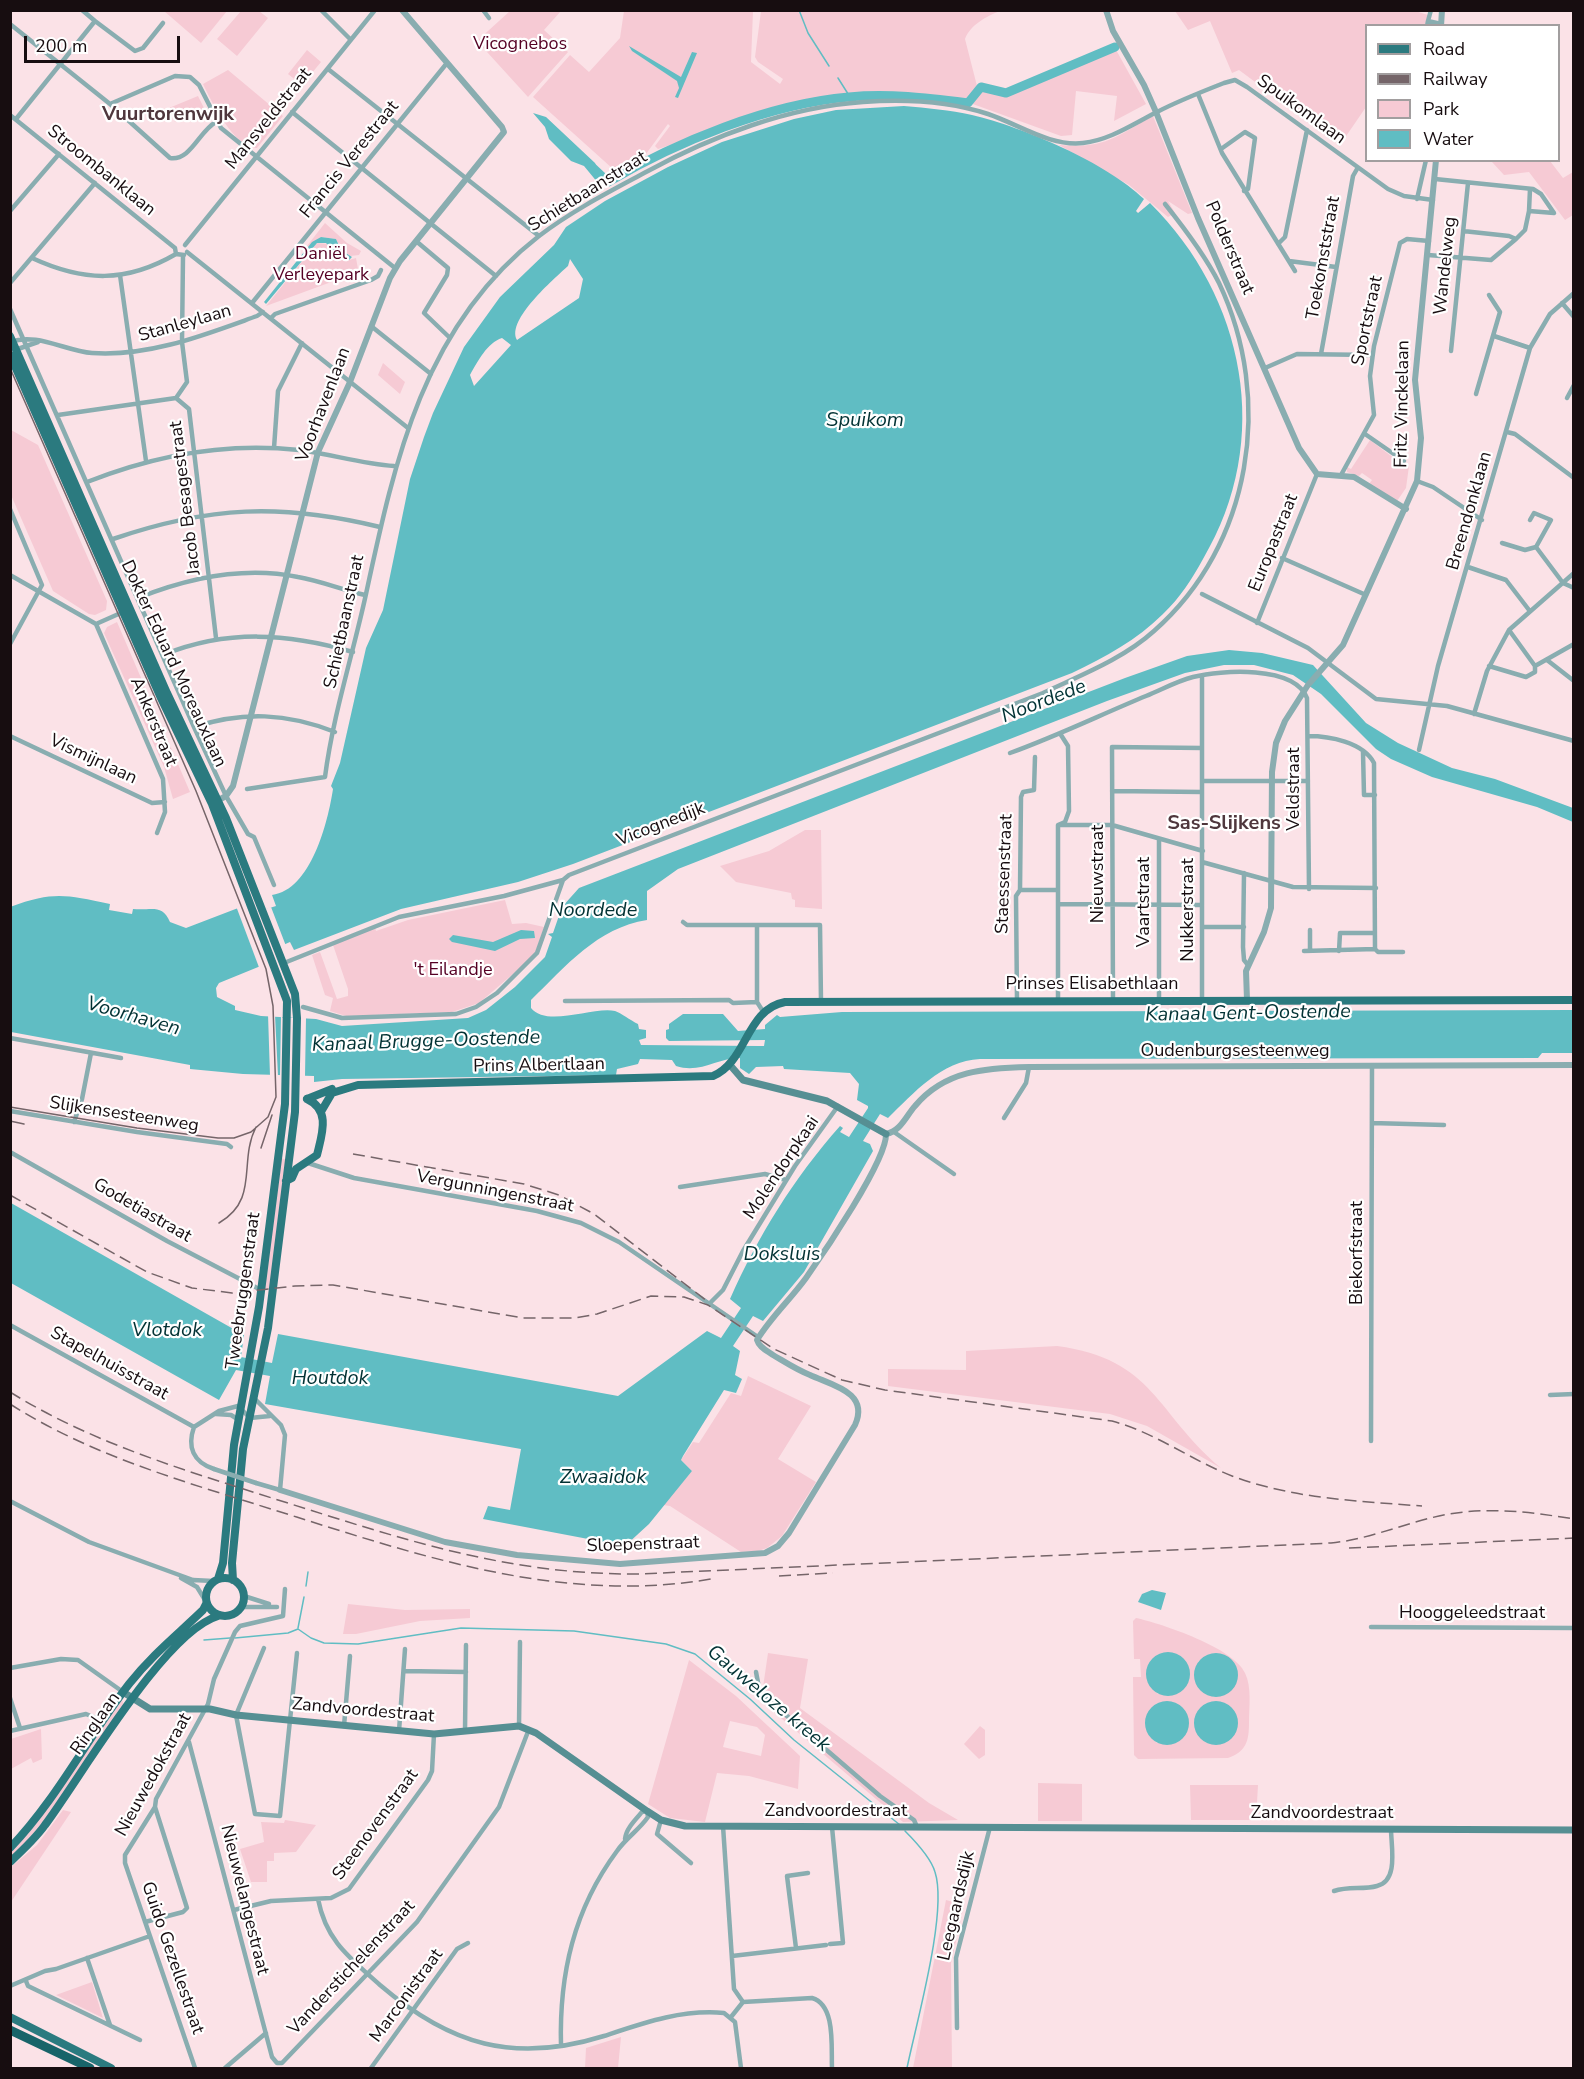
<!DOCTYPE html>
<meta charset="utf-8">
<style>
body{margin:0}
#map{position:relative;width:1584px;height:2079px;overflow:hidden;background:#fbe2e7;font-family:"Nunito Sans",sans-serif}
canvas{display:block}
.frame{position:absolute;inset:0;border:12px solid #170d10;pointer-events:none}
.legend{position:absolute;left:1365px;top:24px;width:195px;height:138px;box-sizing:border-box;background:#fff;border:2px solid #a29e9f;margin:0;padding:8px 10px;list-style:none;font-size:18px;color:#170d10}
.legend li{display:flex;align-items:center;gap:12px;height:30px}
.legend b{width:30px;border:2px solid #a29e9f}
.scale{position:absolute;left:24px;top:36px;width:156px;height:27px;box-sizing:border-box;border:3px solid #170d10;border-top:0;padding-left:8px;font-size:18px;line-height:21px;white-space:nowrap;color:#170d10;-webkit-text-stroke:4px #fff;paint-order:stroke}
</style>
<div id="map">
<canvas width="1584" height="2079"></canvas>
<div class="frame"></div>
<ul class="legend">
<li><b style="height:8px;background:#2b7a7f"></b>Road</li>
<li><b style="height:8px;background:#756569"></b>Railway</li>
<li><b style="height:16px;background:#f6cad4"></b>Park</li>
<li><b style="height:16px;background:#60bdc3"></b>Water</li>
</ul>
<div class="scale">200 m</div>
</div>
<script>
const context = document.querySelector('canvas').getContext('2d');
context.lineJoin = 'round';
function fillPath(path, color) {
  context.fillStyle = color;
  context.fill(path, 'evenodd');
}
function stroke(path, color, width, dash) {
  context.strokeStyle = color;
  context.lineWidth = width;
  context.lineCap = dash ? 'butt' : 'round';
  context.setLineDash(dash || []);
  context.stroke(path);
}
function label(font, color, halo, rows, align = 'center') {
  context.font = font + ' "Nunito Sans",sans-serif';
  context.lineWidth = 4.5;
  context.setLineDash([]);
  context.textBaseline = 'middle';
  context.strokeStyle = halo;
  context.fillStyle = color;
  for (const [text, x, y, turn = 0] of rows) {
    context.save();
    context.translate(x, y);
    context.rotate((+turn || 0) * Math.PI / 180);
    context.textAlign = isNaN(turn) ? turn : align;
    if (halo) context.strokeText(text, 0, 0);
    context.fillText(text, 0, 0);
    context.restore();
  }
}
fillPath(new Path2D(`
 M1412 10 1428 15 1425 25 1366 26V107L1340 145 1239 70 1232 73 1210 21 1188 30 1175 11Z
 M164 11H227L201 43Z
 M241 11H259L268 18 237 56 217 39Z
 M510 11H561L544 30 568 52 528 97 477 41Z
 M624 11H753L751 62 780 84 783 79 758 62 755 57 761 11H1000C987 16 970 25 965 39L977 86 966 101 903 94 814 98 658 149 655 146 670 126 668 124 643 158 638 162 635 158 622 168 613 169 533 97 570 55 589 72 620 38Z
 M1115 48 1146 104 1114 121 1117 96 1076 91 1072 135 1061 136 970 103 981 88 1006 94Z
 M307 50 321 62 302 85 288 74Z
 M228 70 283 116 257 148C235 149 211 101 203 84Z
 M198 96 205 110 175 122 169 108Z
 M1153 116 1192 213 1188 214 1168 201 1175 213 1168 217 1129 185 1059 145C1105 149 1115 137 1153 116Z
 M1550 161 1563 178 1573 172V215L1565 220 1529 172 1504 175 1492 162Z
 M325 223 347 243 361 251 359 255 350 256 341 250 336 239 321 237 303 251Z
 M317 243 328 244 336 253 349 260 356 258 358 269 353 274 266 306Z
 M383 363 405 382 400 394 378 375Z
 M11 430 38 445 107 601 106 610 95 615 89 614 53 591 11 495Z
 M1370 440 1395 459 1393 463 1399 467 1403 462 1409 466 1406 488 1397 501 1369 484 1372 480 1362 473 1359 476 1347 472V467L1351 469Z
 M117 622 190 792 173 799 164 767 104 633 107 627Z
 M805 830H821L822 909 795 907V900L792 899 791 893 736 882 720 866 769 851Z
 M505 900 512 924 526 923 544 927 534 956 479 1003 452 1012 346 1016 330 1011 333 998 325 995 312 955 320 952 337 999 348 996V989L333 945 375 927 376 931 408 920Z
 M281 1158 287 1160 270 1289 264 1290Z
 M1057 1346C1155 1359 1156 1414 1221 1468L1147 1426 1110 1414 888 1386V1369L966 1370V1351Z
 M748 1376 811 1406 778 1459 816 1482 782 1536 767 1548 758 1551 741 1552 670 1506 663 1505 692 1471 681 1460 693 1442 699 1443 731 1393 741 1396Z
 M348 1604 405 1610 470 1609V1618L420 1621 356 1634H343Z
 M1136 1618C1163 1624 1234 1648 1245 1673 1252 1687 1249 1707 1249 1723 1249 1741 1246 1752 1228 1758L1138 1759 1134 1755 1133 1677H1141L1140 1659H1134L1133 1621ZM1211 1654 1225 1656 1232 1660 1228 1693 1213 1697 1198 1662ZM1177 1655 1188 1665 1189 1680 1185 1687 1158 1694 1148 1683C1146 1656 1153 1656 1177 1655ZM1169 1702 1182 1708 1188 1722 1157 1743 1147 1732Z
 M768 1653 808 1659 800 1708 929 1803 958 1820 903 1822 761 1701Z
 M689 1660 736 1696 800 1756 798 1789 749 1776 717 1773 705 1822 670 1818 648 1804ZM730 1721 757 1727 765 1735 761 1756 723 1747Z
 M122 1700 124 1705 38 1829 11 1858V1852L31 1830Z
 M980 1726 985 1730V1755L979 1759 964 1744Z
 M41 1729 42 1759 33 1763 31 1758 11 1769V1739Z
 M1038 1783 1082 1784V1821H1038Z
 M1190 1785H1258L1256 1820H1191Z
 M63 1810 71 1812 11 1902V1867L37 1845Z
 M285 1820 316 1825 296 1852 274 1853V1861H267V1882H251L240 1849 264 1842 261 1822 284 1823Z
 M946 1900 964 1905 951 1963 952 2068H913Z
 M92 1982 103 2018 56 1995Z
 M621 2037 618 2068H585L586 2048Z`), '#f6cad4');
fillPath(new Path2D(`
 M629 46 681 77 692 52 697 53 678 98 675 97 679 88 677 81 632 51Z
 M904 106C927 108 950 110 972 115 1023 127 1107 163 1144 199L1136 211 1138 213 1150 203C1245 297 1274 440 1203 559 1192 579 1180 598 1163 614 1137 640 1105 657 1072 673L573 864 518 882 401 909 294 950 290 942 265 953 268 963 219 983 216 988 217 997 235 1006V1010L261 1016 316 1019 342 1026 468 1018 486 1010 515 987 545 957 552 937 548 934 553 933 562 907 579 888 1125 678 1187 656 1229 650 1262 653 1313 665 1366 723 1398 743 1452 768 1495 779 1573 808V822L1537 807 1432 777 1391 759 1376 749 1321 694 1293 675 1254 665H1224L1185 673 1107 701 678 869 647 891V920C597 928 566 966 531 1000V1008C547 1028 594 1006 615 1011 621 1013 630 1020 638 1024L639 1029 646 1030V1038L639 1040 641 1045 758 1046H764L765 1040 669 1041 666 1038V1030L669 1029V1024L683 1014H723L738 1031 765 1029V1025L777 1015 780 1017 842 1012 1573 1010 1574 1053H1542L1538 1058 980 1059C941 1061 914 1093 888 1118L880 1114 863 1141 870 1144 873 1151 804 1272 763 1321 753 1316 733 1346 740 1351 735 1375 742 1379 736 1393 724 1390 683 1456 681 1460 692 1471 649 1524 625 1546 483 1519 488 1506 510 1510 521 1449 265 1404 270 1376 236 1370 219 1400 11 1283V1203L244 1335 241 1357 272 1363 278 1334 618 1396 707 1331 721 1338 741 1308 730 1299C758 1236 794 1178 840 1126L843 1128 840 1132 849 1137 868 1108V1106L857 1100 859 1084 850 1073 784 1069 783 1066 756 1067 749 1074 740 1068V1058C717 1058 700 1074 676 1066L672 1060 640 1059 638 1064 617 1069 616 1075 342 1079 314 1082V1076L243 1074 190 1069V1065L11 1032 10 907C55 891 65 895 110 904L109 910 132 914 133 909C151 911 162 903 170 922L186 928 246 905 250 914 276 906 272 895C311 890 328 822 333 789L331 786 340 763 366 648 383 610 410 479 424 437 433 413 464 347 500 297 554 245 566 227 605 201 668 167 722 142 794 119 836 110ZM570 259 583 279 579 298 517 340C506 320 554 279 568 266ZM502 338 511 345 474 386 470 375C478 361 487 343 502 338Z
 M533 113 546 117 595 163 600 174 598 183 584 166 571 161 549 139 545 127Z
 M321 237 336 239 341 250 352 257 349 260 334 252 326 243H317L266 304 264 302 312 242Z
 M521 930 534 931 535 938 520 939 495 951 452 942 449 939 453 935 493 942Z
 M1152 1590 1166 1593 1161 1610 1138 1602 1142 1594Z
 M1146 1674a22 22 0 1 1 44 0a22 22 0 1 1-44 0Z
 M1194 1675a22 22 0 1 1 44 0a22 22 0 1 1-44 0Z
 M1194 1723a22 22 0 1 1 44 0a22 22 0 1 1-44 0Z
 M1145 1723a22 22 0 1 1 44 0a22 22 0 1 1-44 0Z`), '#60bdc3');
fillPath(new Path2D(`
 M245 902 250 914 271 907 286 946 266 954 270 965 260 970 236 906Z
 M268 1014 275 1015 278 1076H270Z
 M281 1016 283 1018H306L305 1076H280Z`), '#fbe2e7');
stroke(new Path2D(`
 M799 10 808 33 829 66
 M838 78 850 97
 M306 1586 308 1572
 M298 1628 304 1597
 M235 1638 288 1633 298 1629 311 1638 324 1643 358 1644 461 1628 574 1631 666 1644 695 1654 750 1699 794 1740 900 1825
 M204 1640 230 1638
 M905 1831C915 1841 931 1858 935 1872 948 1912 916 2024 907 2068`), '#60bdc3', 1.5);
stroke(new Path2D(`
 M592 167 608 182C677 142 768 104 849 97 889 93 928 98 968 103L981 87 1006 93 1115 47`), '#60bdc3', 9);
stroke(new Path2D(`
 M82 10 95 21
 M321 10 351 40
 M483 10 489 18
 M1428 21 1431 10
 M10 24 110 104 170 158C191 161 199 131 216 122
 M1427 26 1428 21 1441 24
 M328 69 539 236
 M1198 94 1222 153 1295 271
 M110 104 175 76 190 77 199 85 221 128 395 268
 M292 112 496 276
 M10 115 175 248 176 254 184 255
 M16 119 95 21 135 51 143 48 163 23
 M1221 149 1245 132 1255 138 1248 189 1244 191
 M1435 179 1533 189 1541 194 1554 213
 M1530 189 1529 211 1554 213
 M1417 199 1426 160
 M10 211 59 154
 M1463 231 1509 236 1516 239 1525 230 1529 211
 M416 241 448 268 447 275 424 313 449 337
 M1278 244 1285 237 1307 130
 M185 245 375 10
 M187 252 408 428
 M1428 255 1491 260 1516 239
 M183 256 182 342 187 382 176 398 189 409 216 638
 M32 258C84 282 126 283 176 254
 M1289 261 1336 267
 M120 275 146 461
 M10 283 95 183
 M252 303 447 63
 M1562 303 1574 317
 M10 309 194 727 226 796 248 834 254 837 274 885
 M271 318 275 314 371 280 378 276 381 270
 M371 326 431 374
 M1494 336 1530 348
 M11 342C35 332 66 351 92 353 149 357 204 335 257 316L263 312
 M15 350 38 342
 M1451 351 1468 183
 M1321 354 1353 176 1357 169
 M1265 368 1297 354 1372 355
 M1476 394 1500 312 1489 295
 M1567 398 1574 385
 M58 415 176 398
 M1507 432 1515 434 1574 478
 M1365 434 1404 461
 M274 448 278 391 302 343
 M1341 475 1374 415 1370 376 1374 346 1400 243 1407 239 1429 241
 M1417 481 1433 487 1482 520
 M87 482C155 455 226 442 299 450 331 454 362 464 394 466
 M10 509 42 585 10 644
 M1530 520 1534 513 1551 520 1536 547
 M113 539C209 506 281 503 380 527
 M1502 543 1525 550 1536 547 1563 583 1574 588
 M1282 558 1366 595
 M1468 567 1506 580 1529 610
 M10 575 96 624 163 779 165 812 157 833
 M1202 594 1308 648 1376 699 1447 706 1574 741
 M138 598C188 578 244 566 298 577 321 581 343 590 365 595
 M1257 623 1317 474
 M96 624 123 612
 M163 655C227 629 288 633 353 652
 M1547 660 1574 681
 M1489 666 1526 677 1535 672V666L1509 630
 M1535 666 1574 644
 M1202 676V1000
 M1474 714 1487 671 1509 630 1574 573
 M194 727C243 711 287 713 335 732
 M10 736 152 803 165 802
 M1419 750 1438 666 1530 348 1550 314 1574 293
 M1363 752 1364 795H1375
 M1010 753C1057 736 1100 715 1146 696 1161 690 1177 681 1193 677 1221 670 1294 665 1307 698L1309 889
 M1203 781H1308
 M247 789 325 777C333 715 353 654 366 594 395 459 424 325 539 236 573 210 611 191 648 171 712 136 789 107 863 102 905 99 948 101 988 114 1018 124 1051 147 1083 143 1110 140 1133 124 1157 112 1178 101 1201 92 1224 83L1235 80 1247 87 1388 189 1404 196 1433 200
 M1112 791 1202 792
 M1061 825H1112L1203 851
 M1202 862 1293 887 1376 888
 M1244 873 1243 947 1244 960 1248 965
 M1020 890H1058
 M1059 904 1202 905
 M683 922 687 925H757V1002
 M757 925H820L821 1002
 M1203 927H1244
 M1310 930V951
 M1375 949 1378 952H1403
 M1304 951 1375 949 1374 763C1363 742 1329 736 1308 736
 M1339 951 1340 933H1375
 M284 963 399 917 504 896 563 880 569 875 1043 693C1081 675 1123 659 1154 631 1252 545 1274 399 1219 283 1205 255 1185 229 1165 204
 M565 1001 729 1000 733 1003 757 1002 764 1013
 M1017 1001 1016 896 1020 890 1021 797 1023 792 1034 790 1035 757
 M1058 1001V825L1065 822 1069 811 1068 746 1061 735
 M1113 1001 1112 747 1202 748
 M1159 1001V840
 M303 1007 342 1018 456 1014 476 1007 497 993 537 953 563 880
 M10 1038 121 1058
 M10 1111 137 1132 227 1144 231 1147
 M1004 1118 1026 1083 1029 1067
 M74 1122 82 1099 91 1053
 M1372 1123 1444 1125
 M894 1132 954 1174
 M10 1152 167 1241 261 1290
 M308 1163 354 1178 537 1211 581 1223 619 1242 758 1337
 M680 1187 765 1174 786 1180
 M709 1304 723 1290 743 1251 795 1166 838 1106
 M10 1325 194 1427
 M1550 1395 1574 1394
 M255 1399 281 1425 285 1435 280 1490 256 1483
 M216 1414 231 1415 239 1420
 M1371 1441 1372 1066
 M214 1469C193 1462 187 1447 194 1427L219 1411 238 1406 250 1418 270 1416
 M10 1501 89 1542 193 1580 213 1581
 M181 1578 197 1587 205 1600
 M244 1596 269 1604
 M242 1607H277
 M1371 1627 1574 1628
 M264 1648 236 1715 255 1814 280 1816 297 1653
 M10 1668 61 1659 78 1660 123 1692
 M404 1671 466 1672
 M756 1672 759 1688 765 1697 880 1796 914 1820 917 1827
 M10 1698 20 1728
 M344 1726 350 1656
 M519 1726 520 1642
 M10 1731 86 1714 103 1721
 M399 1731 405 1649
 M465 1731 466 1645
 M189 1742 272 2057 277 2063H282L417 1922 499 1807 529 1729
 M661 1820 657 1834 691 1863
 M723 1826 734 1989 743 2002
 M1334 1891C1349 1886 1363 1890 1377 1886 1399 1881 1391 1846 1391 1829
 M318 1899C326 1941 350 1958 380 1985 450 2045 514 2064 604 2036 643 2023 682 2009 724 2013L735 2022 741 2068
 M234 1910 271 1901 331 1898 349 1889 428 1780 432 1771 434 1734
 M145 1922 183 1912 187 1908 155 1807
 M830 1944 843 1943 832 1827
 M796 1948 787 1876 808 1873
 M732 1956 826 1945
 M87 1958 110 2025
 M26 1981 28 1986 140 2040
 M10 1986 45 1971 56 1969 150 1936
 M743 2002 812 1998C836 2005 831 2047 832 2068
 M731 2017 743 2002
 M957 2028 956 1958 990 1827
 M561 2046C559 1974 574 1909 617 1851 626 1838 639 1830 648 1817L647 1811 642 1812C635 1820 626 1829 625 1839
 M195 2068 125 1863V1855L155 1807 156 1799 208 1704 214 1679 235 1632 240 1626 283 1616 285 1589
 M225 2068 266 2033
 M371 2068 457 1949 468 1943`), '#89adb0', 4.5);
stroke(new Path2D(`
 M1106 10 1113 31 1144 85 1156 112 1198 218 1299 448 1317 474 1354 477 1406 509
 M1441 26 1442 10
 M215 802 226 796 233 786 318 452 350 382 390 278 400 261 504 132 502 127 402 10
 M1247 1000 1246 971 1264 932 1271 908 1272 772 1276 743 1285 721 1308 685 1343 645 1417 481 1421 438 1415 380 1436 160
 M280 1490 445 1542 517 1555 620 1564 765 1553 778 1546 789 1533 855 1425C870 1392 831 1385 810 1375 797 1370 785 1362 773 1355 766 1350 759 1347 757 1340 771 1317 790 1300 806 1278 823 1254 887 1160 886 1134 901 1131 906 1116 915 1106 945 1070 986 1068 1029 1067L1574 1065`), '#89adb0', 6);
stroke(new Path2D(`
 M730 1065 743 1080 827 1101 886 1134
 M123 1692 150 1709H210L236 1715 434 1734 519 1726 536 1733 647 1811 661 1820 685 1826 1574 1830`), '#568f93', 7);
stroke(new Path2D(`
 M10 336 167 693 226 818 295 994 297 1018 295 1112 268 1328 243 1449 232 1563 233 1580
 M10 355 160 696 212 804 287 1001 285 1104 259 1307 234 1445 223 1563 218 1579
 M307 1099 332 1089
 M322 1110 332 1093 358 1085 713 1076C747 1062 746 1009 785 1002L1574 1000
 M286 1181 292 1178 296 1169 317 1155C322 1134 331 1110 307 1099
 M206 1597a19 19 0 1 1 38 0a19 19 0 1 1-38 0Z
 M10 1848C57 1799 88 1737 129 1684 153 1654 176 1636 203 1610L206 1604
 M10 1862C23 1850 35 1839 45 1825 81 1777 164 1632 218 1616
 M10 2017 111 2068`), '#2b7a7f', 8);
stroke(new Path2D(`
 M10 2030 90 2068`), '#186469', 9);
stroke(new Path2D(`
 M10 368 196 791 266 969 273 1006 276 1097 268 1117 251 1132 234 1138H218L137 1128 10 1107
 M10 1121 24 1124
 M261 1148 272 1115
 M219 1223C260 1199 238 1162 256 1127`), '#756569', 1.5);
stroke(new Path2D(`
 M353 1154 524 1184 559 1195 594 1214 707 1301
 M10 1195 147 1272 192 1288 232 1293 295 1286 333 1285 523 1318H575L597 1314 651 1296 684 1297 708 1305 774 1349 842 1380 885 1390 1112 1421C1156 1433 1191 1460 1232 1476 1294 1499 1357 1501 1422 1506
 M10 1392C92 1443 184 1470 275 1499 399 1538 506 1575 638 1574L1331 1543C1372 1539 1409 1521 1449 1514 1491 1507 1531 1512 1574 1519
 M10 1404C90 1455 182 1481 271 1509 415 1554 558 1605 711 1579
 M1349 1548 1574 1538
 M779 1576 833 1573`), '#756569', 1.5, [12, 6]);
stroke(new Path2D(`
 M214 1469 256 1483`), '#89adb0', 4.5);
label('18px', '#550024', '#fff', [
 ["Vicognebos",520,45],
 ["Daniël",321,255],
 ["Verleyepark",321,276],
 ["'t Eilandje",453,971]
]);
label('18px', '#170d10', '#fff', [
 ["Spuikomlaan",1301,110,36],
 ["Mansveldstraat",269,119,-51],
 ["Francis Verestraat",350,160,-51],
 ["Stroombanklaan",101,171,39],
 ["Schietbaanstraat",588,192,-32],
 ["Polderstraat",1229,248,67],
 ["Toekomststraat",1324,258,-80],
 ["Wandelweg",1446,266,-84],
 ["Sportstraat",1368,321,-78],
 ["Stanleylaan",185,324,-16],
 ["Fritz Vinckelaan",1403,404,-89],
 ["Voorhavenlaan",324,405,-69],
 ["Jacob Besagestraat",186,498,-97],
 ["Breendonklaan",1470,511,-74],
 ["Europastraat",1274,543,-68],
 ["Schietbaanstraat",345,622,-78],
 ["Dokter Eduard Moreauxlaan",173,664,65],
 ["Ankerstraat",153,722,67],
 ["Vismijnlaan",93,760,25],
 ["Veldstraat",1295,789,-90],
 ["Vicognedijk",661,825,-21],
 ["Staessenstraat",1005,874,-88],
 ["Nieuwstraat",1099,874,-90],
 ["Vaartstraat",1145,902,-90],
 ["Nukkerstraat",1189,910,-90],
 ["Prinses Elisabethlaan",1092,985],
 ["Oudenburgsesteenweg",1235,1052],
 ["Prins Albertlaan",539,1066,-1],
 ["Slijkensesteenweg",124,1115,9],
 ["Molendorpkaai",782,1168,-56],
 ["Vergunningenstraat",495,1192,11],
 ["Godetiastraat",142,1211,30],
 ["Biekorfstraat",1358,1253,-90],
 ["Tweebruggenstraat",244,1291,-82],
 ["Stapelhuisstraat",109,1364,29],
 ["Sloepenstraat",643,1545,-2],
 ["Hooggeleedstraat",1472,1614],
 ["Zandvoordestraat",363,1711,5],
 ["Ringlaan",96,1724,-55],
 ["Nieuwedokstraat",154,1775,-61],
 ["Zandvoordestraat",836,1812],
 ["Zandvoordestraat",1322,1814],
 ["Steenovenstraat",376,1825,-54],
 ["Nieuwelangestraat",244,1900,76],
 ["Leegaardsdijk",957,1906,-77],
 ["Guido Gezellestraat",172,1958,71],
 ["Vanderstichelenstraat",352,1968,-47],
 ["Marconistraat",407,1996,-54]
]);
label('bold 20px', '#4f373d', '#fff', [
 ["Vuurtorenwijk",168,115],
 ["Sas-Slijkens",1224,824]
]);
label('italic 20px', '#023234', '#fff', [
 ["Spuikom",865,421],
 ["Noordede",1044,702,-21],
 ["Noordede",593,911],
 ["Kanaal Gent-Oostende",1248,1014,-1],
 ["Voorhaven",133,1017,16],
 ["Kanaal Brugge-Oostende",426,1042,-2],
 ["Doksluis",782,1255],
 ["Vlotdok",167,1331],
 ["Houtdok",330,1379],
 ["Zwaaidok",603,1478],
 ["Gauweloze kreek",768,1699,40]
]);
</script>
